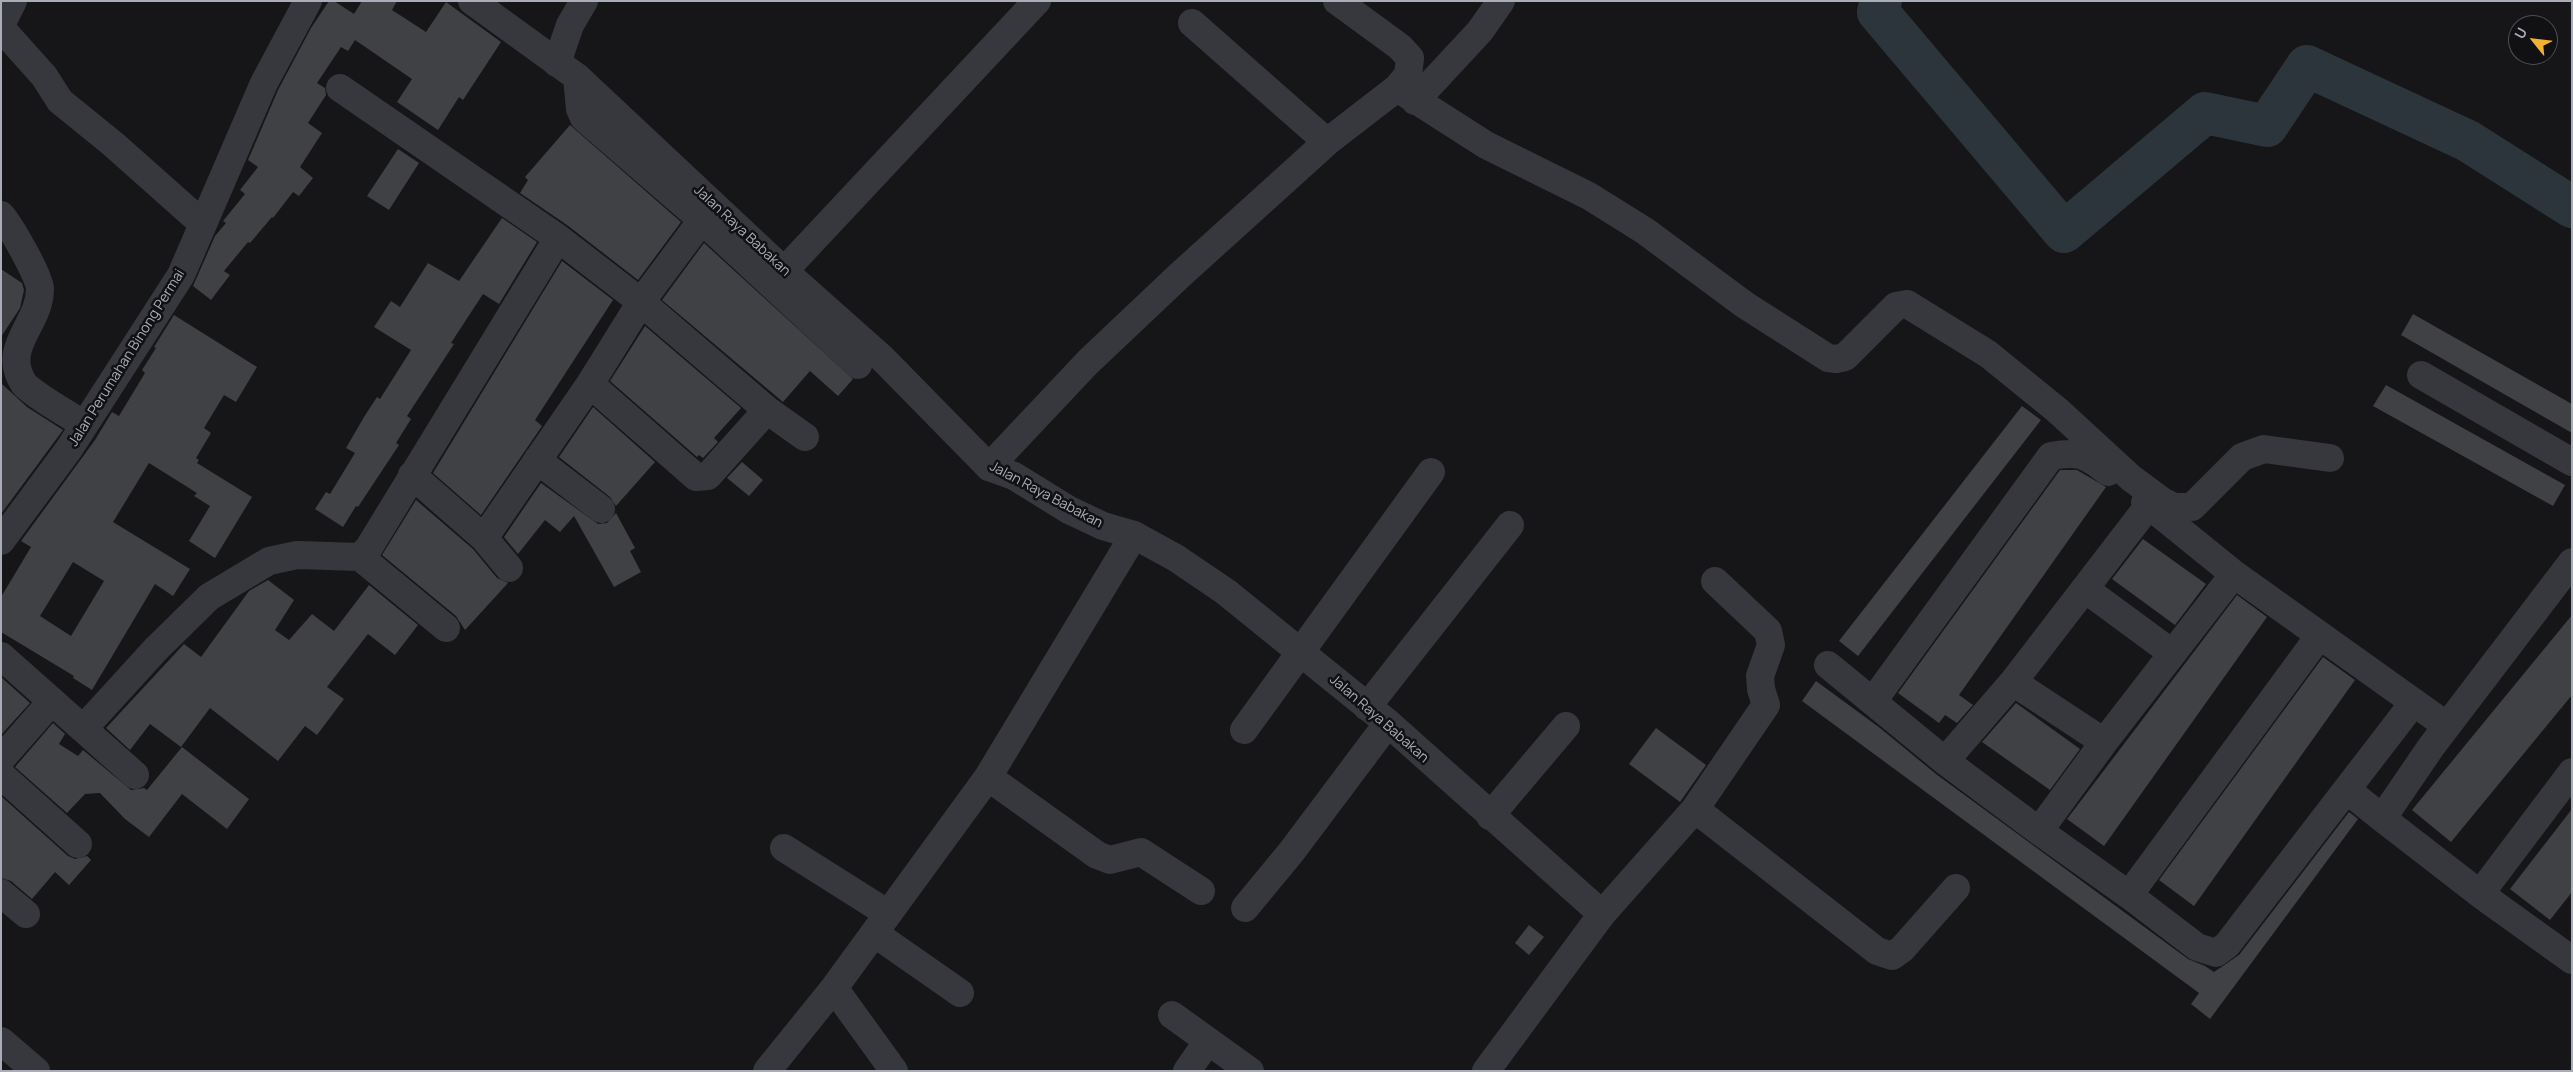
<!DOCTYPE html>
<style>
body{margin:0}
#map{position:relative;width:2573px;height:1072px;overflow:hidden;background:#161618;font-family:Manrope,sans-serif}
canvas{display:block}
.frame{position:absolute;inset:0;border:2px solid #a8adb8;pointer-events:none}
.north{position:absolute;left:2508px;top:15px;width:50px;height:50px;box-sizing:border-box;background:#111113;border:1px solid #4d4f55;border-radius:50%;rotate:299deg;font-size:14px;font-weight:700;line-height:20px;text-align:center;color:#a8adb8}
.north::after{content:'';display:block;margin:auto;width:18px;height:22px;background:#f2b134;clip-path:polygon(50% 0,100% 100%,50% 72%,0 100%)}
</style>
<div id="map">
<canvas width="2573" height="1072"></canvas>
<div class="frame"></div>
<div class="north">U</div>
</div>
<script>
const context = document.querySelector('canvas').getContext('2d');
context.lineJoin = 'round';
function stroke(path, color, width, dash) {
  context.strokeStyle = color;
  context.lineWidth = width;
  context.lineCap = dash ? 'butt' : 'round';
  context.setLineDash(dash || []);
  context.stroke(path);
}
function fillPath(path, color) {
  context.fillStyle = color;
  context.fill(path, 'evenodd');
}
function label(font, color, halo, rows, align = 'center') {
  context.font = font + ' Manrope,sans-serif';
  context.lineWidth = 5;
  context.setLineDash([]);
  context.textBaseline = 'middle';
  context.strokeStyle = halo;
  context.fillStyle = color;
  for (const [text, x, y, turn = 0] of rows) {
    context.save();
    context.translate(x, y);
    context.rotate((+turn || 0) * Math.PI / 180);
    context.textAlign = isNaN(turn) ? turn : align;
    if (halo) context.strokeText(text, 0, 0);
    context.fillText(text, 0, 0);
    context.restore();
  }
}
stroke(new Path2D(`
 M1881 1 1878 12 2064 232 2205 113 2267 126 2307 66 2468 141 2572 207`), '#2c353c', 42);
fillPath(new Path2D(`
 M329 1H334L354 14 362 1H397L392 10 426 32 446 2 501 42 463 100 459 97 438 130 397 102 412 79 355 40 348 51 341 47 317 83 325 88 326 95 308 123 322 133 300 167 313 178 299 196 293 192 273 218 272 217 250 243 248 242 224 271 230 275 211 300 193 286 215 236 226 223 223 221 245 194 240 190 258 167 248 160 278 90 311 28Z
 M570 125 681 222 638 280 567 225 520 193 528 180 525 177Z
 M398 149 419 163 389 210 367 196Z
 M502 218 537 242 499 304 483 294 451 343 454 344 407 416 411 419 396 443 399 445 358 507 356 506 343 527 315 509 326 492 330 494 355 453 346 448 364 417 377 397 380 399 411 350 374 327 391 301 400 307 428 263 459 281Z
 M704 243 853 379 838 396 810 371 783 402 662 300Z
 M562 261 613 300 535 420 542 426 481 515 433 473Z
 M1 269 22 283 24 290 20 308 1 337Z
 M2413 314 2572 404V433L2401 335Z
 M174 315 257 367 236 402 224 395 204 428 211 433 196 458 199 460 197 463 252 497 215 558 189 541 210 506 194 496 197 493 149 463 113 522 190 569 173 596 155 584 92 690 73 678 74 676 1 632V597L31 547 21 541 95 440 112 412 119 416 145 373 142 370 156 348 154 347ZM73 562 104 581 71 636 40 616Z
 M645 326 741 408 714 438 718 442 703 458 699 455 697 457 610 381Z
 M1 383 27 407 63 430 1 514Z
 M2386 385 2565 485 2553 506 2373 406Z
 M2022 406 2041 420 1858 656 1839 641Z
 M593 407 655 462 616 506 610 497 559 457Z
 M742 462 763 480 749 496 727 478Z
 M2060 470H2077L2106 487 1959 695 1973 705 1957 723 1945 715 1939 723 1898 693Z
 M541 483 598 524 607 523 616 513 635 548 630 551 641 572 614 587 574 516 560 532 545 520 518 554 504 537Z
 M416 500 473 549 497 578 508 583 465 630 456 616 382 555Z
 M2143 539 2206 584 2175 625 2112 579Z
 M268 580 294 600 275 630 289 640 312 614 334 631 369 585 418 625 395 655 368 634 327 687 344 699 317 735 305 726 278 761 210 708 181 747 150 724 130 750 106 728 184 644 201 657 249 591Z
 M2237 595 2267 617 2104 846 2067 819Z
 M2572 615V695L2451 842 2412 810Z
 M2323 657 2355 680 2194 906 2159 880Z
 M1 677 30 703 1 735Z
 M1816 681 1880 728 1936 774 2188 959 2205 966 2214 972 2239 955 2349 812 2358 819 2210 1019 2191 1004 2199 993 1802 701Z
 M2016 703 2080 749 2050 790 1982 742Z
 M53 723 65 734 59 744 78 756 83 750 131 790 144 788 147 790 182 747 249 799 227 829 182 794 149 837 125 819 100 793 85 794 67 813 15 767Z
 M1656 728 1706 765 1680 802 1629 764Z
 M1 796 68 856 75 859 87 856 91 860 69 885 55 872 32 899 11 881 1 878Z
 M2572 809V892L2550 920 2510 889Z
 M1529 925 1544 937 1529 955 1515 943Z`), '#404145');
stroke(new Path2D(`
 M1192 23 1327 142
 M1 25 13 1
 M1 28 44 76 60 101 113 144 203 224
 M557 63 570 25 584 1
 M577 77 580 109 584 118 702 220 858 365
 M340 88 558 238
 M1397 88 1486 145 1589 196 1645 231 1745 305 1828 358 1836 359 1845 357 1896 306 1907 304 1988 354 2057 410 2131 478 2162 501 2174 507H2192L2242 457 2264 449 2330 458
 M1415 101 1480 31 1501 1
 M1 215C10 225 40 277 40 289 40 325 0 347 24 384 36 397 69 414 84 425
 M784 271 1037 1
 M2421 375 2572 462
 M767 410 805 437
 M537 460 601 509
 M989 467 1088 362 1180 275 1327 142 1397 88 1408 75 1410 58 1400 47 1337 1
 M412 475 484 538 509 568
 M2145 502 2234 574 2447 726
 M484 538 590 384 641 302 702 220
 M1 541 69 449 181 275 264 83 308 1
 M360 557 446 628
 M2572 562 2431 747 2388 810 2387 822 2480 894 2572 960
 M2085 589 2172 653
 M1 656 135 775
 M1828 665 1945 761 2039 831 2129 895 2197 947 2216 953 2227 945 2414 702
 M2013 682 2104 742
 M1873 701 2051 456C2078 451 2086 454 2108 472
 M1367 707 1510 525
 M83 729 156 649 209 597 269 561 297 555 360 557 368 549 558 238 641 302 767 410 708 476 696 477 590 384
 M1244 730 1431 472
 M1 759 52 701
 M1945 761 2013 682 2149 505
 M1 775 78 844
 M988 777 1097 855 1110 860 1141 852 1201 891
 M2347 790 2387 822
 M1695 809 1877 951 1892 956 1902 949 1956 888
 M1490 816 1566 726
 M2039 831 2104 742 2234 574
 M784 848 887 913
 M1 893 26 914
 M2480 894 2572 772
 M2129 895 2320 635
 M1245 908 1292 851 1388 723
 M1602 914 1695 809 1766 705 1761 689 1760 676 1771 645 1768 631 1715 581
 M874 933 960 993
 M834 988 894 1071
 M1172 1015 1250 1071
 M1 1041 36 1071
 M767 1071 834 988 988 777 1134 535
 M1187 1071 1208 1041`), '#37383d', 28);
stroke(new Path2D(`
 M472 1 577 77 784 271 883 359 989 467 1014 476 1069 510 1103 526 1134 535 1176 558 1226 592 1388 723 1602 914 1486 1071`), '#37383d', 28);
label('14px', '#a8adb8', '#111113', [
 ["Jalan Raya Babakan",742,231,43],
 ["Jalan Perumahan Binong Permai",127,358,-58],
 ["Jalan Raya Babakan",1046,495,28],
 ["Jalan Raya Babakan",1379,719,41]
]);
</script>
